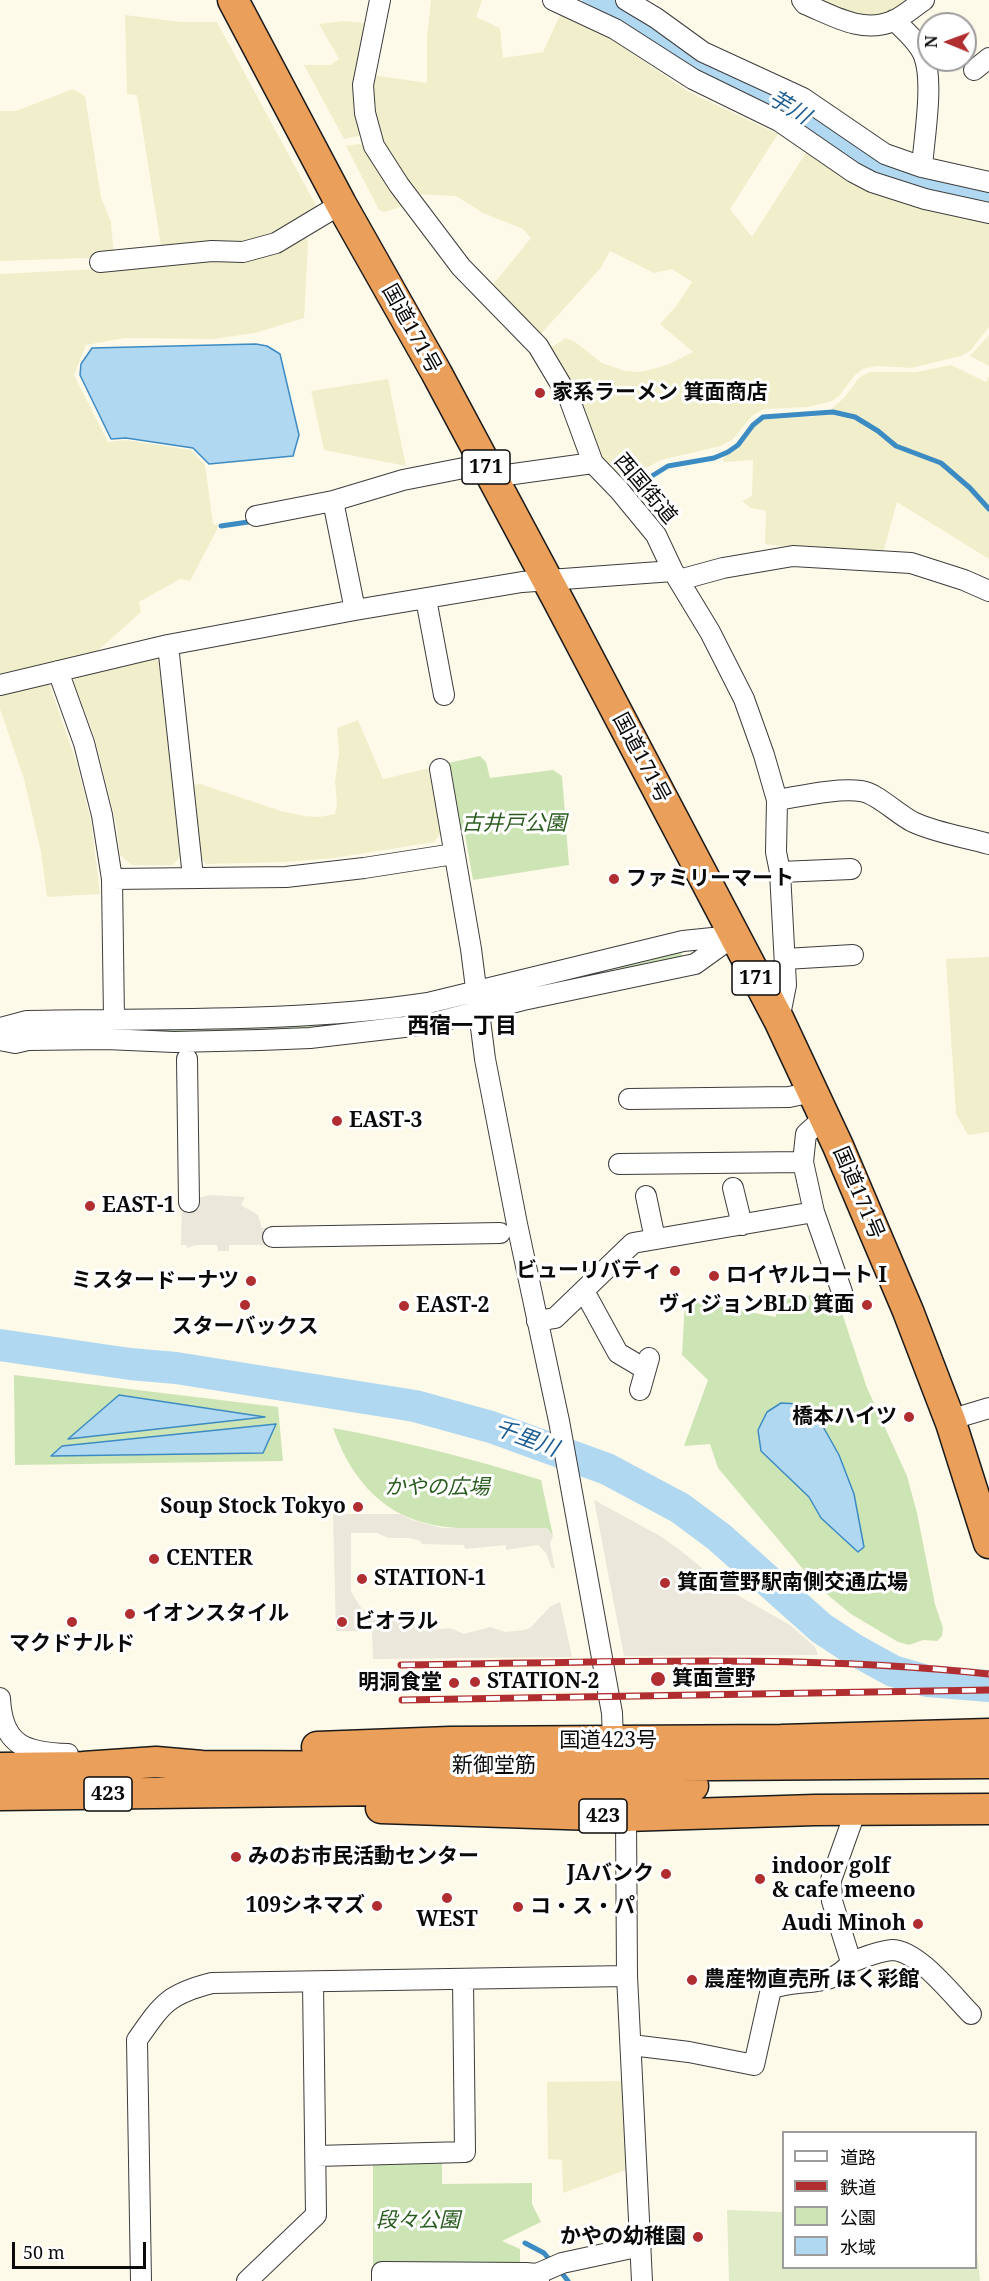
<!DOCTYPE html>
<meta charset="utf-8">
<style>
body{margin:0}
#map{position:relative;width:989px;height:2281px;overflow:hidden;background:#fefae9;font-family:"Noto Serif","Noto Sans JP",serif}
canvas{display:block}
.legend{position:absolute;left:782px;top:2131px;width:195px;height:138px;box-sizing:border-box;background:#fff;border:2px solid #9d9d9d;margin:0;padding:8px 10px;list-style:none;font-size:18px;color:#0a0a0a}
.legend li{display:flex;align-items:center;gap:12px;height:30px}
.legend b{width:30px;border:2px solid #9d9d9d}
.north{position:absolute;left:917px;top:12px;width:60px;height:60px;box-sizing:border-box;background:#fff;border:2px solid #9d9d9d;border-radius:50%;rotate:271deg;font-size:16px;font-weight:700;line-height:24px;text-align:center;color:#0a0a0a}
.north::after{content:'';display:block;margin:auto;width:21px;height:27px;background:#b02d30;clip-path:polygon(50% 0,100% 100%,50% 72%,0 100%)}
.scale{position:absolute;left:12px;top:2242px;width:134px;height:27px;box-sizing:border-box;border:3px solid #0a0a0a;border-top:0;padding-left:8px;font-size:18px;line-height:21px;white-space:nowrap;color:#0a0a0a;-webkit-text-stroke:4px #fff;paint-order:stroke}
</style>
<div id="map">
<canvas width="989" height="2281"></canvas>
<ul class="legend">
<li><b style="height:8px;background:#fff"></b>道路</li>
<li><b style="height:8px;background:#b02d30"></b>鉄道</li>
<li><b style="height:16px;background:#cde5b5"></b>公園</li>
<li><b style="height:16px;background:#b1d8f1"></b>水域</li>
</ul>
<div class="north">N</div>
<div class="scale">50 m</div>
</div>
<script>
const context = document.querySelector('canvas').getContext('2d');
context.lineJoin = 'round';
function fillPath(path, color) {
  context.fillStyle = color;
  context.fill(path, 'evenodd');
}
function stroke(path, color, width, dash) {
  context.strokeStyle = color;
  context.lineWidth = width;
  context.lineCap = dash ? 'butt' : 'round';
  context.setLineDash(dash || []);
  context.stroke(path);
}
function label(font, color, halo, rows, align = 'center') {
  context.font = font + ' "Noto Serif","Noto Sans JP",serif';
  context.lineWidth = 6;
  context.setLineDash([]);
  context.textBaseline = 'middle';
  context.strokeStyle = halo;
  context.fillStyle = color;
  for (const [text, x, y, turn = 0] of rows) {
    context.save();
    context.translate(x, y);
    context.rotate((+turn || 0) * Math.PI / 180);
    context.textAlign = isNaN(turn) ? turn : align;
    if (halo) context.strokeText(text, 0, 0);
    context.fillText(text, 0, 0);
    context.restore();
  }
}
fillPath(new Path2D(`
 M431 0H482L476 17 500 28 503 58 543 52 560 15 612 40 689 92 778 134 730 209 752 237 807 151 870 191 882 196 989 223V327L970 351 961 356 911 368 877 366 863 369 855 375 839 396 830 402 807 407 764 409 752 416 732 440 721 446 661 460 623 481 598 457 547 350 566 338 575 342 602 363 625 371 641 372 667 365 693 352 660 324 677 305 692 282 672 269 654 273 610 251 600 269 538 337 489 289 531 238 523 229 483 213 456 196 413 194 394 168 372 122V75L427 83V37Z
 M811 0H915L875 21Z
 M125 15 182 22H217L318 209 275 236 249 244 162 252 137 95 127 94Z
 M343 21 366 23 354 78V100L363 135 344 139 304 65H330L339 59 319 24Z
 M73 89 85 96 101 197 111 222 114 257 0 261V111H16Z
 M357 144 366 145 401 207 384 212 379 210 346 146Z
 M306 233 308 244 304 318 255 333 213 339 125 338 86 345 74 375 108 442 125 440 191 450 205 465 213 524 219 526 190 581 180 579 139 602 141 612 92 656 0 676V274L136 267Z
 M989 335V366L970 356Z
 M951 365 986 382 989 376V559L897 502 883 553 805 549 765 544 766 511 751 508 742 501 752 496 753 460 727 462H723V457L738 446 755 425 766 418 810 417 830 414 831 409 844 398 859 378 869 372H916Z
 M388 379 406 466 324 450 311 391Z
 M152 657 159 661 180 857 173 865H132L120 855 116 823 95 739 73 681 77 675Z
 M42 682 50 686 77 764 91 821 100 894 47 897 41 852 24 779 0 709V693Z
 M358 720 383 779 430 768 441 833 434 842 334 858 285 862 207 864 199 857 190 785 200 784 281 811 304 816 319 817 335 814 337 804 335 782 339 752 337 728Z
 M989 957V1132L968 1135 956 1114 946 959Z
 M624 2081 629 2169 563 2193 562 2160 548 2159 547 2082Z`), '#f1efcb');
fillPath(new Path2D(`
 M480 756 486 762 490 778 553 770 562 776 569 865 473 880 465 835 458 830 448 763Z
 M680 951 684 959 658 965 601 970Z
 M288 1022 330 1025V1028L171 1034 136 1030V1027Z
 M835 1292 867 1388 907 1476 917 1513 935 1604 943 1628 942 1636 937 1641 923 1640 909 1645 898 1642 851 1614 819 1588 718 1468 710 1444 684 1446 708 1380 682 1355 685 1300 776 1317V1300Z
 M14 1375 278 1407 283 1461 15 1465Z
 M333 1428C404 1441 472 1459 541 1480L553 1536 547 1528C465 1528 393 1543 346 1458 341 1449 337 1438 333 1428Z
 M442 2162V2184L532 2183V2204L541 2222 502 2241 520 2249V2264L373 2265V2163Z`), '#cde5b5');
fillPath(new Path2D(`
 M727 2210 783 2212 784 2268H976V2240L980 2281H729Z`), '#dfecc7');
fillPath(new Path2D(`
 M210 1195 245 1197 241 1205 258 1215 262 1228H273V1245H229V1251H218L217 1245H197L187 1248V1245H181L182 1206 194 1199Z
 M594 1500 660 1536 681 1551 732 1592 790 1625 815 1647 818 1655 624 1656Z
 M333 1514H401L412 1520 442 1528H547L553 1536 550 1543 555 1569 551 1567 546 1553 538 1545 506 1550V1545L465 1549 464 1545 422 1544 421 1541 409 1538H389L377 1533H351V1592L362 1609 381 1614V1617L396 1621H410L425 1631 450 1628 464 1634 490 1627 505 1632 525 1630 530 1628 551 1606 560 1602 572 1657 373 1659 372 1631H336Z`), '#ebe7da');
const water = new Path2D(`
 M256 344 267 346 280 354 299 435 293 456 209 464 193 448 126 438 111 439 80 375 81 364 92 348Z
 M119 1395 265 1417 68 1439Z
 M781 1403 799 1404 816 1414 839 1455 854 1494 864 1547 858 1552 821 1518 809 1497 761 1451 758 1430 767 1412Z
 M276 1424 263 1453 51 1456 62 1446Z`);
fillPath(water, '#b1d8f1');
stroke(water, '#3d8bc3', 1.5);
stroke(new Path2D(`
 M631 489 668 466 714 458 728 452 738 445 753 425 763 417 833 412 855 417 878 431 896 446 941 463 970 488 989 509
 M221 526 255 521
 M525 2243 544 2253 549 2259
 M561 2272 568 2281`), '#3d8bc3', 5);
stroke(new Path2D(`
 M598 0 651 29 695 61 783 102 870 161 910 177 989 195
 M0 1345 130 1364 176 1368 415 1406 491 1427 607 1469 680 1508 719 1537 821 1628 853 1649 893 1671 927 1681 989 1686`), '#b1d8f1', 32);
const minor = new Path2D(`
 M380 0 363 85 365 113 374 146 399 185 461 267 538 346 569 398 593 463 619 490 656 535 673 571 710 632 744 699 764 755 777 800 776 852 780 872 786 985 779 1020
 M553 0 615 29 693 79 779 121 853 172 872 182 925 199 989 213
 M626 0 656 18 703 52 803 98 885 154 922 167 989 182
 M802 0 805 4C834 16 862 34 893 21 904 16 914 7 924 0
 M894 20C904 30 919 42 924 56 934 82 924 139 922 167
 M974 70 989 58
 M100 262 212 251 243 252 276 243 341 204
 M492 477 593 463
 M333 501 355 610
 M256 516 333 501 403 480 484 464
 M679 580 723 568 793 556 911 563 964 580 989 591
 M426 599 444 695
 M168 645 193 877
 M58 671 84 743 102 815 112 879 114 1019
 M0 685 168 645 355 610 522 582 673 571
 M440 769 471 949 485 1059 517 1224 559 1421 612 1713 613 1741
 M777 800C802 796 836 788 861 791 877 793 897 814 913 822 937 833 964 837 989 844
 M780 872 851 869
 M112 879 286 877 364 868 454 854
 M785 959 853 955
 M0 1028 27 1021C160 1018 296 1023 428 1003L683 941 732 936
 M0 1040 15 1043 28 1040 106 1039 174 1042 260 1040 310 1038 404 1027 437 1022 523 1000 695 964 734 936
 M187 1059 189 1202
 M629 1099 789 1097 813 1092
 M825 1117 806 1134 803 1162 814 1212 842 1292
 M619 1164 803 1162
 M733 1188 742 1225
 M646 1196 655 1239
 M273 1237 500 1233
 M584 1291 618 1353 645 1369
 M537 1321 555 1318 633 1243 814 1212
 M640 1390 649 1358
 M951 1423 959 1417 989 1408
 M0 1698C2 1745 25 1753 68 1754
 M851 1962C863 1958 878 1951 892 1950 918 1950 953 1996 971 2014
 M627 1976 642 2281
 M631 2045 689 2052 754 2065 771 1989C798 1977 832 1990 851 1962L832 1901 831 1880 856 1810
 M316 2156 465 2152 463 1980
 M537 2274 562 2263 641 2246
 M141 2281 137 2040C162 2004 168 1994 212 1983L627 1976 626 1816
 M247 2281 316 2215 313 1983
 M382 2281V2272L526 2273 537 2274 539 2281`);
const highway = new Path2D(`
 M233 0 341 204 436 372 558 600 779 1020 838 1146 908 1311 951 1423 989 1543
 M317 1747 450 1742 781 1740 989 1734
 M0 1768 83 1767 156 1762 202 1766 439 1767 989 1763
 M0 1795 693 1786
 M381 1808 626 1816 815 1810 989 1809`);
stroke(minor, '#3d3d3d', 22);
stroke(highway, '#1b1b1b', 33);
stroke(minor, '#fff', 20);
stroke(highway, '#ea9f5a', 30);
const rail = new Path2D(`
 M401 1665C597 1663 794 1653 989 1674
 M402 1700 989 1690`);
stroke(rail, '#b02d30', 7);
stroke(rail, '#fff', 4.5, [14]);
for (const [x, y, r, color] of [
 [540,393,6,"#b02d30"],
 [614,879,6,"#b02d30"],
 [337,1121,6,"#b02d30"],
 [90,1206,6,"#b02d30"],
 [675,1271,6,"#b02d30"],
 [714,1276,6,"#b02d30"],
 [251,1281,6,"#b02d30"],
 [245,1305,6,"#b02d30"],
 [867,1305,6,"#b02d30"],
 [404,1306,6,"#b02d30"],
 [909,1417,6,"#b02d30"],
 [358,1507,6,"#b02d30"],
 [154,1559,6,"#b02d30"],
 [362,1579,6,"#b02d30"],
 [665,1583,6,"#b02d30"],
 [130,1614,6,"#b02d30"],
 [72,1622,6,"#b02d30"],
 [342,1622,6,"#b02d30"],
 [658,1679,8,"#b02d30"],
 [475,1682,6,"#b02d30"],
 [454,1683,6,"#b02d30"],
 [236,1857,6,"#b02d30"],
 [666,1874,6,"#b02d30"],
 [760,1879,6,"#b02d30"],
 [447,1898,6,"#b02d30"],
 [377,1906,6,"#b02d30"],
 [518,1907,6,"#b02d30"],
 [918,1924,6,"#b02d30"],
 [692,1980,6,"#b02d30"],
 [698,2237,6,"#b02d30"]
]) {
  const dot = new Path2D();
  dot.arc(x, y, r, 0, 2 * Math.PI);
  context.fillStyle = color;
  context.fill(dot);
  stroke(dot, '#fff', 2);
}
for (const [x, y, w] of [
 [486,467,48],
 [756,978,48],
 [108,1794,48],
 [603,1816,48]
]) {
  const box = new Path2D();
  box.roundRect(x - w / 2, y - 17, w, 34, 4.5);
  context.fillStyle = '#fff';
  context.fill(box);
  stroke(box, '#0a0a0a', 1.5);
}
label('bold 20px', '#0a0a0a', null, [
 ["171",486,467],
 ["171",756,978],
 ["423",108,1794],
 ["423",603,1816]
]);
label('21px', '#0a0a0a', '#fff', [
 ["国道171号",411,329,61],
 ["西国街道",645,489,50],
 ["国道171号",641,758,62],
 ["国道171号",858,1193,67],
 ["国道423号",608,1741],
 ["新御堂筋",494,1766]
]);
label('bold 21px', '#0a0a0a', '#fff', [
 ["家系ラーメン 箕面商店",552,393],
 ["ファミリーマート",626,879],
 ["EAST-3",349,1121],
 ["EAST-1",102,1206],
 ["ビューリバティ",663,1271,"right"],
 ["ロイヤルコート I",726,1276],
 ["ミスタードーナツ",239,1281,"right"],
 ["ヴィジョンBLD 箕面",855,1305,"right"],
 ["EAST-2",416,1306],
 ["スターバックス",245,1327,"center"],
 ["橋本ハイツ",897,1417,"right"],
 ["Soup Stock Tokyo",346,1507,"right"],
 ["CENTER",166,1559],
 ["STATION-1",374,1579],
 ["箕面萱野駅南側交通広場",677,1583],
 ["イオンスタイル",142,1614],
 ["ビオラル",354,1622],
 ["マクドナルド",72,1644,"center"],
 ["箕面萱野",672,1679],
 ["STATION-2",487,1682],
 ["明洞食堂",442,1683,"right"],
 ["みのお市民活動センター",248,1857],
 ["indoor golf",772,1867],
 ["& cafe meeno",772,1891],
 ["JAバンク",654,1874,"right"],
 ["109シネマズ",365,1906,"right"],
 ["コ・ス・パ",530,1907],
 ["WEST",447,1920,"center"],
 ["Audi Minoh",906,1924,"right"],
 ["農産物直売所 ほく彩館",704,1980],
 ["かやの幼稚園",686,2237,"right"]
], 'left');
label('italic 21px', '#2b5c20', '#fff', [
 ["古井戸公園",514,824],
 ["かやの広場",437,1488],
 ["段々公園",418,2221]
]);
label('italic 22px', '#1d5d92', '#fff', [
 ["芋川",789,108,31],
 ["千里川",526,1439,20]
]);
label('bold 22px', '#0a0a0a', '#fff', [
 ["西宿一丁目",462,1027]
]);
</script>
